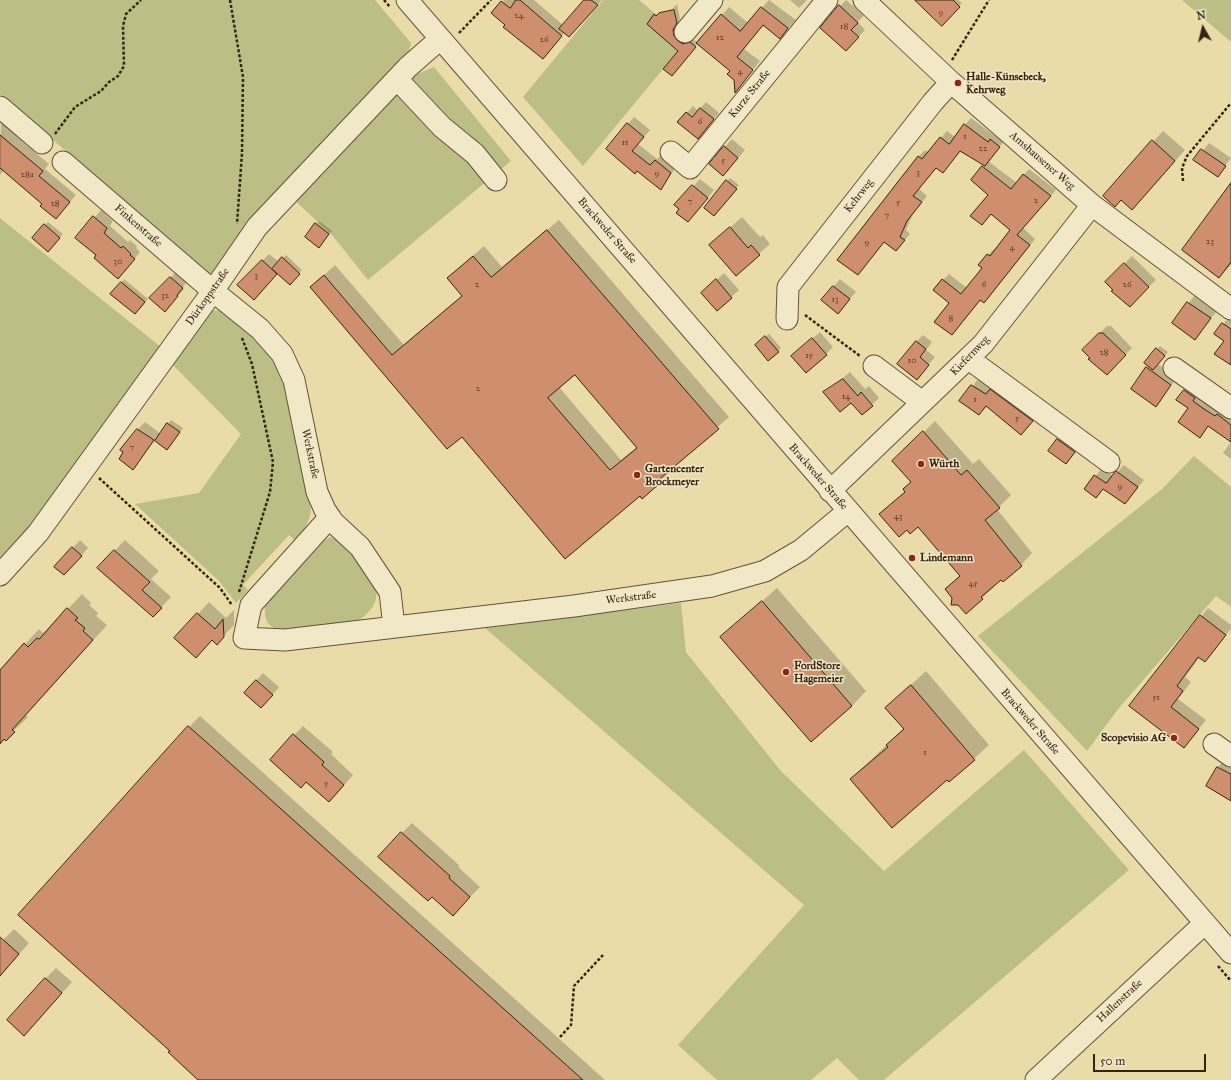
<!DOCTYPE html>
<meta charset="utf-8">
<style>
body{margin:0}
#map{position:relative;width:1231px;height:1080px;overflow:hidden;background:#eadca9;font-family:"IM FELL Great Primer",serif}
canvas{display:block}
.north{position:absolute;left:1183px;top:8px;width:40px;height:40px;-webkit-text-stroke:3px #f1e8c7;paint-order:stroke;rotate:352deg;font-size:11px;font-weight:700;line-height:16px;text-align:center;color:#352413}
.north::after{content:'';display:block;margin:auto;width:14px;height:18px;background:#352413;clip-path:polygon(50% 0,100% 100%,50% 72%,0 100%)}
.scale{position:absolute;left:1093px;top:1054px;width:113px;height:18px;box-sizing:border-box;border:2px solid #352413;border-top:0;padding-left:5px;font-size:12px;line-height:14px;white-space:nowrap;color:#352413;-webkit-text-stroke:3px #f1e8c7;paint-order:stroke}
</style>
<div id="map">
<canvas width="1231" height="1080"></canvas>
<div class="north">N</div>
<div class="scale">50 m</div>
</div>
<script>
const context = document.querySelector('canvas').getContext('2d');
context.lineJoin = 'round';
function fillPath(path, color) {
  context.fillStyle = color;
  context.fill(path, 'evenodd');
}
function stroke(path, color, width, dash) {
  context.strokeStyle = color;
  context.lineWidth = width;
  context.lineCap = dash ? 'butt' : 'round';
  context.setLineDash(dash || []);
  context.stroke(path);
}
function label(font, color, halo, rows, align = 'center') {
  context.font = font + ' "IM FELL Great Primer",serif';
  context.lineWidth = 3;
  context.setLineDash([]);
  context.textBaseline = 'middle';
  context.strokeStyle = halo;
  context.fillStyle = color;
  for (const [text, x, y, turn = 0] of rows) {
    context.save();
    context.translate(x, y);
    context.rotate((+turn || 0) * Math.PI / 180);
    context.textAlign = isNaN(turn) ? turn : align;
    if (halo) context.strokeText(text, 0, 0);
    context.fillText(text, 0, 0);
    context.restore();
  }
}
fillPath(new Path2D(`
 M0 0H375L411 43 409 51 212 274 206 272 0 94Z
 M603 0H639L687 40 583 166 523 97Z
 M1182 0H1231V42Z
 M434 67 511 161 368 280 332 235 292 198 409 77Z
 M0 218 161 347 33 524 0 561Z
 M220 310 232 314 277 358 287 383 311 508C310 522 304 530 296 541L289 535 243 585 248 590 236 603 219 581 135 504 199 493 241 434 169 361 210 311Z
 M1194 456 1231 487V607L1216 596 1119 708 1087 751 978 636 1162 489Z
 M332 537 344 539C364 566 398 594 358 621L286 630C267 629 264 621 265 603L321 544 326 539Z
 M681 603 686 652 780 770 884 871 1024 750 1129 870 884 1080H859L837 1058 811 1080H717L678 1045 804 905 485 628Z`), '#bcbf85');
fillPath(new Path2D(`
 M504 0H534L563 25 585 1 583 0H602L577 28 565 32 543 58 493 13Z
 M769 0 796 20 780 37 764 24 744 49 760 61 736 91 735 79 731 71 698 43 675 71 679 51 654 28 677 4 680 19 676 25 677 33 687 41 694 40 698 43 729 7 748 23Z
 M790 0H807L799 8Z
 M846 0 864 15 858 22 865 30 846 50 840 6Z
 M916 0H958L962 3 942 24Z
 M706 102 719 113 698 137 679 122 693 106 698 111Z
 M634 117 650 130 638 144 657 159 662 154 677 166 661 188 607 149Z
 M971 118 995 136 997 134 1005 140 988 161 1017 183 1029 169 1056 190 1023 228 1035 239 990 296 984 302 981 300 952 334 951 303 943 280 949 274 967 288 983 268 988 255 994 249 996 250 1012 230 990 194 983 167 985 164 961 150 943 172 937 167 919 189 927 196 913 214 906 230 910 234 896 250 885 241 857 274 918 157 925 150 928 153 947 131 955 137Z
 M1 121 14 132 19 139 49 164 45 169 76 195 62 211 44 203 4 170 0 175Z
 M1163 131 1185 150 1142 198 1121 199 1104 196Z
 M732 139 745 150 730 167 710 164Z
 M1209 143 1231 158 1217 176 1195 160Z
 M730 178 739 185 714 215 727 181Z
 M700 179 714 190 695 214 681 209 676 205Z
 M1231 186V265L1219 277Z
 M101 210 113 221 110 226 128 242 130 240 137 246 136 248 140 252 125 271 98 255 77 238Z
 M742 217 760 237 763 235 770 244 736 274 710 245Z
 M559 220 729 417 668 471 669 473 658 483 640 495 462 436 311 287 335 265 404 345 463 295 448 278 484 246 502 267ZM576 374 637 447 621 460 559 387Z
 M319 221 332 231 322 243 316 224Z
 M48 222 63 234 51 248 45 225Z
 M269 254 279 262 286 255 302 270 293 281 278 273 261 292 238 285Z
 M1132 256 1156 280 1130 305 1107 282Z
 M177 271 188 281 182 288 184 289 165 311 150 298Z
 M724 273 739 290 717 310 710 286Z
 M124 279 148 299 139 310 121 283Z
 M840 279 856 292 838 312 822 300Z
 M1195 295 1217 311 1195 338 1173 323Z
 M1229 317 1231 319V364L1225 340 1216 333Z
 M1107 326H1111L1132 348 1107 373 1083 350Z
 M820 332 833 347 826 354 800 349Z
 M769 334 781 348 778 351 759 342Z
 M923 335 932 342 926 350 935 357 917 378 916 342Z
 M1160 346 1168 352 1158 364 1177 378 1156 405 1147 368 1149 365 1146 363Z
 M850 372 865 389 869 386 879 398 862 414 851 402 825 393Z
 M978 379 992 388 1038 414 1021 434 987 406 979 414 961 401Z
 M1191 385 1231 414V441L1209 425 1199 437 1185 391Z
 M171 420 183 428 171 445 167 449 155 440 133 468 125 452 122 450 138 429 145 422 161 434Z
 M935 421 973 464 979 459 1011 495 997 509 1032 553 1021 565 993 586 994 587 982 598 966 612 946 589 960 575 918 525 892 503 906 491 904 489 912 481 894 462Z
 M1065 432 1082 445 1066 463 1050 451Z
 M1231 442V459L1223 453Z
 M1124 465 1144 480 1125 503 1104 488 1096 497 1085 489 1102 468 1113 476Z
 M80 540 88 548 71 567H56Z
 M125 540 159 571 151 579 171 597 153 616 98 568Z
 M777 588 866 691 852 706 722 637Z
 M82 594 91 603 89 605 98 613 96 616 107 625 26 715 28 717 0 744V671L39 629 43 633 52 624 53 625Z
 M209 602 226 618 234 610V625L217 643 212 639 196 656 176 638Z
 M1208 608 1231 625V629L1205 661 1200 657 1185 677 1191 682 1178 699 1206 720 1184 747 1130 706Z
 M926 671 989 745 949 781 947 779H851L904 728 886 708Z
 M263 673 279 687 268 700 245 693Z
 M200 716 605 1080H200L171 1051 189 727Z
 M303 726 333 752 331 754 353 775 339 791 294 735Z
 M1226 759 1231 761V799L1207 786 1218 767Z
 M412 823 460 866 458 867 480 887 453 915 432 896 402 833Z
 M14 929 29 943 0 976V943Z
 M56 968 72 982 35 1023 45 979Z`), '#0003');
const building = new Path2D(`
 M516 0H520L562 36 543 59 503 27 505 25 491 13 501 1 510 8Z
 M584 0H591L598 5 569 37 559 29Z
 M915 0H953L960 7 942 26Z
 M839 5 858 23 851 30 859 37 846 51 820 28Z
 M761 7 788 28 780 39 763 25 737 57 753 70 735 93 734 80 727 74 730 71 696 43 721 14 740 31Z
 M674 10 677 23 673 30 674 36 678 41 683 44 690 42 696 47 672 76 663 69 678 51 647 24 654 14 656 16 659 13Z
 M700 108 714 119 698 139 677 122 686 112 692 117Z
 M627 123 644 137 632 151 650 165 655 160 671 173 661 190 637 171 635 174 606 149Z
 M964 124 988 142 990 139 1000 147 985 166 960 151 943 173 936 168 913 196 922 202 907 221 900 237 905 240 896 251 884 242 858 275 837 260 918 156 922 159 940 137 949 144Z
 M0 135 43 171 39 176 70 202 56 219 40 206 42 204 0 168Z
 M1152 140 1175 161 1132 210 1121 200 1115 207 1103 196Z
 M724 146 738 158 723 176 709 164Z
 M1201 149 1226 166 1218 177 1193 160Z
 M982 166 1011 189 1023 174 1051 196 1017 235 1030 245 984 303 980 300 952 335 934 322 949 303 933 290 942 279 961 294 982 268 978 265 987 254 990 256 1010 230 991 214 982 225 970 216 988 195 971 180Z
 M726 180 737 189 714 216 704 208Z
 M1231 183V262L1219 278 1182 250Z
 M692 185 708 198 688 222 676 213 679 209 674 205Z
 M93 216 107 228 104 233 121 248 123 246 131 254 130 255 135 259 118 279 94 258 96 255 75 238Z
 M315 223 329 234 319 248 305 237Z
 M44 224 60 238 48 252 32 238Z
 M730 227 748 248 751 245 760 255 736 276 709 245Z
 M547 230 719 429 657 481 659 484 642 499 640 496 565 559 462 437 447 449 310 287 324 275 392 355 462 296 447 278 473 256 491 277ZM575 375 637 448 610 470 548 398Z
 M282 257 300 274 290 285 272 269Z
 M262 260 277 274 254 300 237 285Z
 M1124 263 1149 287 1130 307 1111 291 1113 290 1105 282Z
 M170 277 183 288 177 295 178 296 165 312 149 298Z
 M716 279 732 298 717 311 701 293Z
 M121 282 145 302 135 314 110 294Z
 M833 286 850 299 838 314 821 300Z
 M1187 302 1211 318 1195 340 1172 323Z
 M1222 323 1231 329V365L1214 354 1224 341 1214 334Z
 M1099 333H1103L1126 355 1107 375 1088 359 1090 358 1082 350Z
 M765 336 779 352 768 361 755 345Z
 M812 338 827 355 806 373 791 356Z
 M916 341 926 349 920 357 929 365 917 380 897 364Z
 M1156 348 1165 356 1153 370 1144 363Z
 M1146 367 1171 385 1156 407 1131 389Z
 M843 379 858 396 861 392 873 406 862 415 851 403 840 412 823 392Z
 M971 385 986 394 990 389 1033 421 1021 435 986 406 979 415 959 401Z
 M1184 390 1195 398 1193 401 1204 409 1215 416 1217 414 1231 425V442L1208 426 1200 438 1178 422 1188 408 1176 400Z
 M167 423 180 432 167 450 155 441Z
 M137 429 154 440 133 470 119 459 123 452 120 450Z
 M923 431 961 475 967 470 1000 508 985 520 1022 566 1003 582 1001 580 981 597 983 599 966 614 958 605H951L952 598 945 589 960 576 918 527 910 534 907 530 899 537 879 514 905 492 903 489 911 482 892 461Z
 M1057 439 1075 452 1066 464 1048 451Z
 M1116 471 1138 487 1125 504 1103 489 1096 498 1084 489 1094 475 1106 483Z
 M72 547 82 556 64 575 54 567Z
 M114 550 150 582 142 590 162 608 153 617 97 568Z
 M762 601 852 706 811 742 720 637Z
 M67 608 78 618 75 620 85 628 83 631 93 640 12 730 15 732 6 741 4 739 0 744V670L24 643 28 647 37 638 39 639Z
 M197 613 215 629 223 619 224 637 217 645 212 640 196 658 174 638Z
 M1200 615 1226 635 1205 662 1198 657 1177 686 1183 691 1171 707 1199 729 1184 748 1129 706Z
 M256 680 273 695 261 708 244 693Z
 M911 685 975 760 949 782 947 780 892 828 850 779 888 747 886 745 904 729 885 708Z
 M188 726 212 747 583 1080H198L168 1052 170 1051 18 915Z
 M293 734 324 762 322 765 344 785 329 802 306 782 301 788 270 760Z
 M1217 767 1231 774V801L1206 786Z
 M401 832 450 876 449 878 470 897 453 916 432 897 428 901 378 857Z
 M0 937 19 954 0 976Z
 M45 978 62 993 24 1036 7 1020Z`);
fillPath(building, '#cf8e6e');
stroke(building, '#352413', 1);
const minor = new Path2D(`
 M407 0 1231 953
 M864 0 951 82 1092 205 1231 309
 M685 32 712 0
 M397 79 442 127 475 154 496 180
 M0 107 42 143
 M671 152 690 168 827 0
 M63 162 213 291 260 329 282 354 294 380 317 492 325 510 333 522 360 547 390 592 394 627
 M787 319 788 287 933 102 951 82
 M969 359 1109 462
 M874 366 922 402
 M1174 368 1231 408
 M830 491 983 344 1092 205
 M330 517 251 605 244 638 285 640 574 606 712 586 765 571 801 550 848 511
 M0 575 38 533 213 291 257 227 408 67 440 39
 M1214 744 1231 756
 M1036 1080 1205 923`);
stroke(minor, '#625238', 23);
stroke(new Path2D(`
 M230 0 243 77 242 153 237 224
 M384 0 390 7
 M459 33 491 0
 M952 60 989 0
 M55 134 75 107 101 91 109 82 118 76 124 66 123 26 126 14 141 0
 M1183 181 1182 168 1187 156 1231 103
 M805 315 860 356
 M99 478 220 588 232 605
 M239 592 270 492 273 462 252 364 242 338
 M1218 966 1231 981
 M560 1037 571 1025 574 986 603 955`), '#352413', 2.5, [3, 2]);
stroke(minor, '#f1e8c7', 21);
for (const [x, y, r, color] of [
 [958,83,4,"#8f2418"],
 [921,464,4,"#8f2418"],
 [637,475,4,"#8f2418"],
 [912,558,4,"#8f2418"],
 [786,672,4,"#8f2418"],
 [1174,738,4,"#8f2418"]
]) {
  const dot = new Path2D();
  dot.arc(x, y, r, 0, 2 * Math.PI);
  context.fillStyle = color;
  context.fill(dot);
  stroke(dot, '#f1e8c7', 1.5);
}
label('9px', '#5c3e2a', null, [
 ["9",941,13],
 ["24",519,16],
 ["18",844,27],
 ["12",720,38],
 ["26",544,40],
 ["4",740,72],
 ["6",700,122],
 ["1",965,137],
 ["11",625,143],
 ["22",983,149],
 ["5",723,161],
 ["3",918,173],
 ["9",657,174],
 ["28a",27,175],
 ["2",1036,201],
 ["7",690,202],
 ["5",898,203],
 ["28",55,204],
 ["7",887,216],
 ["23",1210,242],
 ["9",867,243],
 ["4",1012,248],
 ["30",118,262],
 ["3",256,276],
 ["2",477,285],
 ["6",984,285],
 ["26",1127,285],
 ["32",165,296],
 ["13",835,300],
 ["8",951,319],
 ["28",1104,353],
 ["15",809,356],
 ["10",912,361],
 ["2",478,389],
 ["14",846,397],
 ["1",975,400],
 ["5",1017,419],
 ["7",132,448],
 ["9",1120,487],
 ["43",898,517],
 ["45",973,584],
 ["51",1156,698],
 ["1",925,753],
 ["5",326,784]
]);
label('bold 11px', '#352413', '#f1e8c7', [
 ["Halle-Künsebeck,",966,77],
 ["Kehrweg",966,90],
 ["Würth",929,464],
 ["Gartencenter",645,469],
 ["Brockmeyer",645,482],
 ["Lindemann",920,558],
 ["FordStore",794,666],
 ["Hagemeier",794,679],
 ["Scopevisio AG",1166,738,"right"]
], 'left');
label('11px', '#352413', '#f1e8c7', [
 ["Kurze Straße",750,94,-51],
 ["Amshausener Weg",1042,161,41],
 ["Kehrweg",859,196,-52],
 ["Finkenstraße",138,226,41],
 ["Brackweder Straße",607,231,49],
 ["Dürkoppstraße",208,297,-55],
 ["Kiefernweg",970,356,-46],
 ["Werkstraße",310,454,78],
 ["Brackweder Straße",818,477,49],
 ["Werkstraße",631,598,-7],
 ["Brackweder Straße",1030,722,49],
 ["Hallenstraße",1120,1001,-43]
]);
</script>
